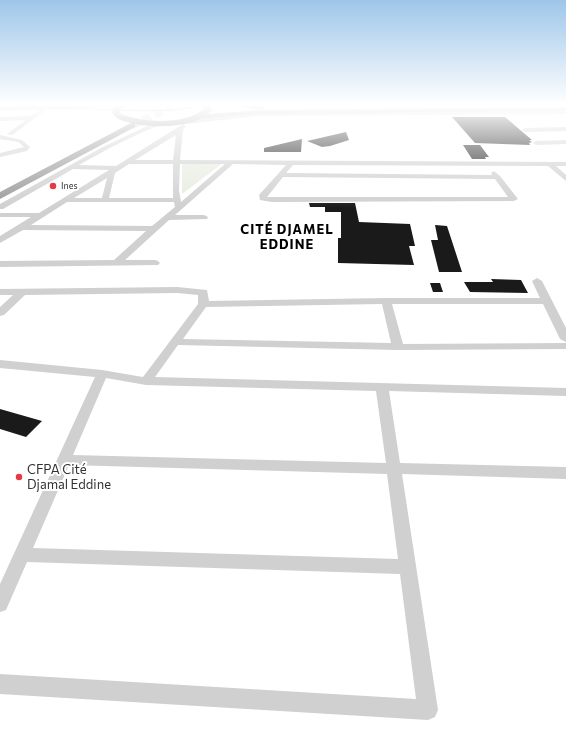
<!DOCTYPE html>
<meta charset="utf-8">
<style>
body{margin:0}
canvas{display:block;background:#fff}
</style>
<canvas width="566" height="738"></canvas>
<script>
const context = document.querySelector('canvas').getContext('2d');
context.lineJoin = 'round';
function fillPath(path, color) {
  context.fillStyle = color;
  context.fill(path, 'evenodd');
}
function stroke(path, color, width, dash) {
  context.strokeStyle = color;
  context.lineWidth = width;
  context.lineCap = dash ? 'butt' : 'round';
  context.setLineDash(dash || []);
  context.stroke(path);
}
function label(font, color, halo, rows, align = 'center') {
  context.font = font + ' Commissioner,sans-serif';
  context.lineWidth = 4;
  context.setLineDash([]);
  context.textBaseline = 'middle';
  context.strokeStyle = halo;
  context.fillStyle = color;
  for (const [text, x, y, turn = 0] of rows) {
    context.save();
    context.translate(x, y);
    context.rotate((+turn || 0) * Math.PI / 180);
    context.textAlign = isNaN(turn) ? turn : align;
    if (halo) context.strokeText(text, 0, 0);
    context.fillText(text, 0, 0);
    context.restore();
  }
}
fillPath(new Path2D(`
 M182 163H223L182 194Z`), '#e6ecdf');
fillPath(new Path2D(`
 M452 117H505L532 140H529L532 142 529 143 530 145 475 143Z
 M346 132 349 140 330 146 322 147 307 141Z
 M302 139 301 152H264V148Z
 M463 145H480L489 157H485L486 159H472Z
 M309 203H355L359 222 410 224 415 246H409L414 265 338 263V238H341V212H325V207H310Z
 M435 225 447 226 462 272H439L431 240H438Z
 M491 279 521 280 528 293 470 292 464 282H493Z
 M430 283H440L443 292H433Z
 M0 409 42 421 26 437 0 429Z`), '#1a1a1a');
stroke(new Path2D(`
 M132 125 176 105`), '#d6d6d6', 8, [8, 4.5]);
fillPath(new Path2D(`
 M41 109 46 110 12 135 7 134 26 120 0 121V117L31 116Z
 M566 110V114L258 116 186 124 183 122 186 120 258 112Z
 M162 121 164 122V124C134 134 106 150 79 165L116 166 183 124 186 126 183 130 180 160 566 162V166H556L566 175V181L548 166 293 165 286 173 492 175 491 173 494 171 500 176 518 199 514 201 272 202 260 200 259 195 286 165 233 164 175 215H204L208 217 207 219 169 220 125 260H155L158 261 160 263 158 265 0 267V261L114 260 146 231 23 230 0 243V236L31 217H0V213H39L109 170 73 169 3 209H0V204L101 148 145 127ZM176 135 173 160H135ZM129 164H173V198H109L115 173ZM180 164H225L181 202 179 190ZM283 177 495 179 508 197H267ZM107 178 102 198H74ZM67 202H174L175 207 152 226 31 225Z
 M566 127V131L525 132 522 130 525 128Z
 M0 135 22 140 30 147 27 151 0 157V153L24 147 18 142 0 139Z
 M566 140V144L536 145 533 143 536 141Z
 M537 278 542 281 566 328V342L560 339 543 304H392L403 344 566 343V349L398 350 178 345 155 377 566 388V396L389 391 400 463 566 467V479L402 474 438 710 435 717 428 720 0 694V674L416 699 400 574 27 562 6 610 0 612V584L95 377 0 368V360L102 370 143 377 198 304V295L177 293 25 295 4 315 0 316V307L13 295H0V289L177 287 207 290 209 301 386 298H540L532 281ZM382 304 391 343 183 339 206 307ZM106 378 146 385 376 391 386 463 73 455ZM69 465 387 474 398 559 33 548Z`), '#d0d0d0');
fillPath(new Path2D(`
 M0 105H125L122 107 0 109Z
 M566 107V111L257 114 196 119 192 117 196 115 257 110Z`), '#ababab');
fillPath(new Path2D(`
 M119 105H129L121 109 120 112 121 114C143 123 185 125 204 109L202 105H210L212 110C197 128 157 128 135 124V127L0 199V192L131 123C123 121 116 120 112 112L115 106Z
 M242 105H257L266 108 262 110 243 107Z`), '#9a9a9a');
stroke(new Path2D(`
 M0 110C32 109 63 108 95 109 131 110 166 114 202 105`), '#888', 1);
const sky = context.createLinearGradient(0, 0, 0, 208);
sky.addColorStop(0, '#9ec6ea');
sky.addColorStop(0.5, '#fff');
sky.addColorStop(1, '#ffffff00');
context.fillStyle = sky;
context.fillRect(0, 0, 566, 208);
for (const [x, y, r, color] of [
 [53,186,4,"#e63946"],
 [19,477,4,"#e63946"]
]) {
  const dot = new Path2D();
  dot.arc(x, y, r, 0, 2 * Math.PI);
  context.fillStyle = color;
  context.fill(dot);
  stroke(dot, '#fff', 1.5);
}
label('9px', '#333', '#fff', [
 ["Ines",61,186]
], 'left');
context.letterSpacing = '1px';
label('bold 13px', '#000', '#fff', [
 ["CITÉ DJAMEL",287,230],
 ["EDDINE",287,245]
]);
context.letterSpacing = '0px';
label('13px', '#333', '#fff', [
 ["CFPA Cité",27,470],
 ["Djamal Eddine",27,485]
], 'left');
</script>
